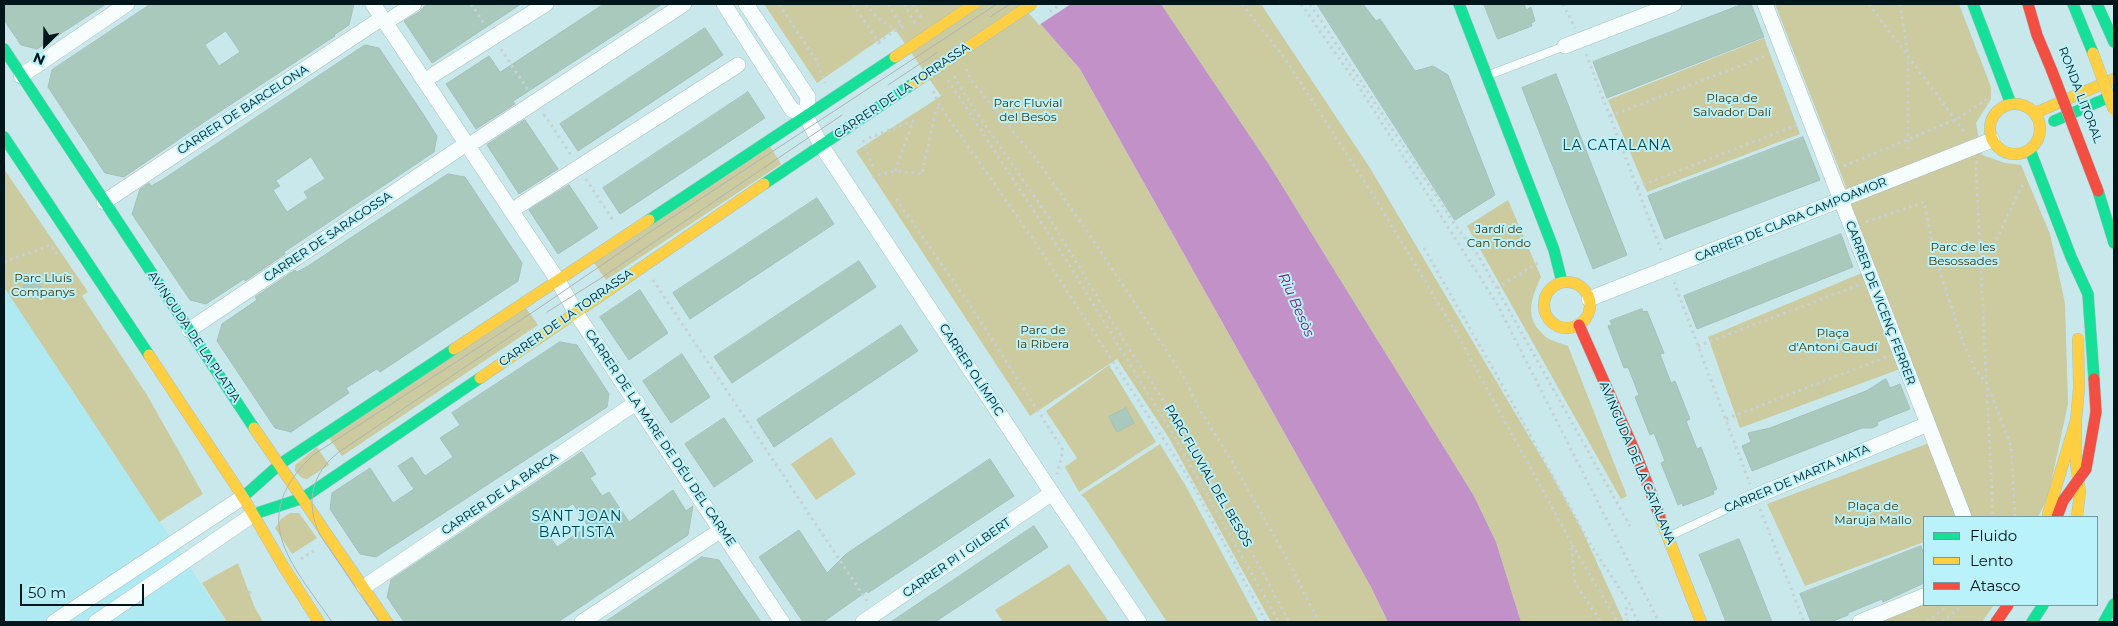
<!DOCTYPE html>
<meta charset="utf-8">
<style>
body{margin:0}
#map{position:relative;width:2118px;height:626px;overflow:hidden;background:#c9e8ec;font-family:Montserrat,sans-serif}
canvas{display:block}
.frame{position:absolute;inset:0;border:5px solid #00161a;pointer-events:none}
.legend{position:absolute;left:1923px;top:516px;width:175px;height:90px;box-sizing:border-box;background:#baf2fb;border:1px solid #709aa1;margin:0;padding:6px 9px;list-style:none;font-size:15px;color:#00161a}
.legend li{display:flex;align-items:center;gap:10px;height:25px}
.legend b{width:25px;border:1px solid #709aa1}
.north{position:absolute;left:20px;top:20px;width:50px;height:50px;-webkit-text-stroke:4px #baf2fb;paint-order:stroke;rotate:203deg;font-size:14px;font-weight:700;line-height:20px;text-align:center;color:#00161a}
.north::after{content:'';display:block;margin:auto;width:18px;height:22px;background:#00161a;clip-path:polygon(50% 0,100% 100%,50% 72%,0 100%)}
.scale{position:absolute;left:20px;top:584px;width:124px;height:22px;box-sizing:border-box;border:2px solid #00161a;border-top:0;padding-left:6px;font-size:15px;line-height:18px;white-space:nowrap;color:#00161a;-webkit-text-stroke:4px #baf2fb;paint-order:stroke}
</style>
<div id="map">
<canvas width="2118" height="626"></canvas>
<div class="frame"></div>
<ul class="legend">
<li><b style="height:6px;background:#16e098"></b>Fluido</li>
<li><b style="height:6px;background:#ffcf43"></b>Lento</li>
<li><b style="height:6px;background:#f24e42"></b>Atasco</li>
</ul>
<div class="north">N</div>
<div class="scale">50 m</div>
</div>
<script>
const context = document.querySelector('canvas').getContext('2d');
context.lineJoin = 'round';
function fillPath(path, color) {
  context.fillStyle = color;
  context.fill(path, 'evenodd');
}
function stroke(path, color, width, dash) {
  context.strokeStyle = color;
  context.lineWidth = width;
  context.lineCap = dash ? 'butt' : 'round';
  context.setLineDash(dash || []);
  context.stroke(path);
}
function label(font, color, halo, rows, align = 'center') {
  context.font = font + ' Montserrat,sans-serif';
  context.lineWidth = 4;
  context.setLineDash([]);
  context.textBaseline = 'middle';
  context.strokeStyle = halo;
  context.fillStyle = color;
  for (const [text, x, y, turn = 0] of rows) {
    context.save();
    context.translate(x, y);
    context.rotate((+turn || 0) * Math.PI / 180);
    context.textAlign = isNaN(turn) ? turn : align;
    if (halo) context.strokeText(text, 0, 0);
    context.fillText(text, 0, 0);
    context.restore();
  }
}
fillPath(new Path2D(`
 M4 284 226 622H4Z`), '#afeaf3');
fillPath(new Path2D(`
 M764 4H1023L1080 69 1371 587 1388 622H1271L1169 438 1117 359 1030 416 856 151 941 96 895 29 817 83Z
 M1161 4H1261L1370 168 1553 477 1581 528 1624 622H1521L1496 542 1474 496 1268 163Z
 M1775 4H1959L1991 87V99L1976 123 1982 155 2005 163 2021 165 2050 234 2065 303 2068 404 2048 497 2038 517H1971L1858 225 1843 179Z
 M1764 38 1800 134 1647 192 1608 100Z
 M770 146 781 164 606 280 594 263Z
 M4 169 88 292 82 296 147 395 203 494 159 522 4 287Z
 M1508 200 1541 277C1531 299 1523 318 1546 337 1551 341 1561 343 1568 346L1627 496 1621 499 1467 226Z
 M1862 273 1900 369 1740 428 1708 337Z
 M526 308 538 325 342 456 329 438Z
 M1109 365 1156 442 1079 492 1065 467 1077 458 1046 411Z
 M831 437 856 474 816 500 791 464Z
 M1929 443 1957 517H1924V542L1805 586 1767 504Z
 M1160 444 1187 488 1259 622H1167L1085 498 1081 495Z
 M317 447 329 465 307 479 302 478 295 471V465Z
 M290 513H299L317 538 292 554 275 528 281 519Z
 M238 563 254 606 263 622H227L202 583Z
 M1069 564 1109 622H1003L995 610Z
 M1924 599V605H1994L1982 622H1871Z`), '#ccca9f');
fillPath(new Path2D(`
 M1023 4H1161L1268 163 1474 496 1496 542 1521 622H1388L1371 587 1080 69Z`), '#c291c8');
fillPath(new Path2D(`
 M1021 4H1071L1039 25Z`), '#c9e8ec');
const building = new Path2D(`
 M4 4H106L37 49 21 45 4 20Z
 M151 4H354L349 25 334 35 335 36 210 118 124 177 105 173 48 87 52 70ZM226 31 240 52 219 66 205 45Z
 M427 4H521L432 63 404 21 419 12Z
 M604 4H662L518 98 513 101 515 104 476 129 446 84 489 56 500 72Z
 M1317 4H1363L1376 21 1380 19 1415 71 1433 66 1448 75 1495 195 1455 220Z
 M1484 4H1524L1526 10 1531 7 1535 21 1531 23 1532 26 1498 39Z
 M1743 4H1751L1764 37 1607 98 1593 62Z
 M705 28 723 55 578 151 560 124Z
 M365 45 379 48 423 114 437 136 434 152 284 252 285 254 245 281 244 279 206 304 190 300 132 214 140 189 149 183 151 186 162 180ZM311 157 325 179 304 192 308 198 287 212 273 190 280 186 276 181Z
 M1556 74 1627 255 1593 269 1522 88Z
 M748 92 765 118 620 214 603 188Z
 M525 120 558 169 519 194 487 145Z
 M1803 137 1820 180 1665 239 1648 196Z
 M448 174 465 177 504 236 522 263 518 281 380 372 377 369 346 388 349 393 291 432 275 428 217 341 222 324 257 300 255 297 295 270 297 272 308 266Z
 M569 185 598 228 558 254 529 210Z
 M817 198 834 224 690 319 673 293Z
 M1841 234 1853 267 1697 329 1684 296Z
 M859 261 876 287 732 383 714 357Z
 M23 289a9 9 0 1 1 18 0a9 9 0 1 1-18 0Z
 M640 290 668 333 629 360 600 317Z
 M1642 309 1643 312 1647 311 1664 353 1660 354 1671 383 1675 381 1690 419 1686 421 1697 449 1701 447 1717 489 1713 491 1714 494 1683 506 1682 503 1678 505 1661 463 1665 461 1654 433 1650 435 1635 397 1639 395 1628 367 1624 368 1608 326 1612 325 1610 321Z
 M901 325 918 351 774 447 757 420Z
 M560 342 577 345 609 394 607 407 376 557 360 554 330 509 332 493 370 468 393 503 414 489 398 466 412 457 425 476 453 457 440 438 460 425 452 413Z
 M682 354 710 397 671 423 643 381Z
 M1886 379 1890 388 1900 384 1910 409 1877 422 1878 425 1873 428H1862L1752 471 1742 446 1751 442 1748 433 1770 428 1822 408 1866 391Z
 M1126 408 1134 423 1117 432 1109 417Z
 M724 418 753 461 714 487 685 444Z
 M582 452 596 474 590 478 602 496 609 492 629 522 673 490 686 511 693 506 688 535 558 622H404L387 597 391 580ZM573 504 588 526 557 547 542 525Z
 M990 459 1014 496 868 593 867 591 823 622H803L759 557 799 530 827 573 846 554Z
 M1034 526 1048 547 935 622H891Z
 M1739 539 1748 561 1772 622H1726L1711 584 1699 555Z
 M1921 546 1924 555V583L1883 602 1882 599 1848 613V615L1831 622H1811L1800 594Z
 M702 557 719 560 761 622H605Z`);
fillPath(building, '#a9c9bd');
stroke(building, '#a8bfb9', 1);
const lane = new Path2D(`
 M1489 75 1565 46
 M1670 536 1744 501`);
const street = new Path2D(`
 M373 4 557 279 576 313 782 622
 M724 4 792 110 806 116
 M746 4 808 97 806 116 821 145 1052 493 1139 622
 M1765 4 1964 517
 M394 17 414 4
 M1565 46 1674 4
 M433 75 546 4
 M21 76 127 4
 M477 140 684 4
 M104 202 382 18
 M520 205 738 65
 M1589 299 1992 140
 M189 330 466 144
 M1744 501 1928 424
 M364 587 637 402
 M54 622 243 497
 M96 622 254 514
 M582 622 721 530
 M863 622 1052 493
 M1860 622 1924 596`);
const fast = new Path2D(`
 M1459 4 1554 250 1562 282
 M1973 4 2011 104
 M2073 4 2093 53
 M2097 4 2114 42
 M4 49 254 428
 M2054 121 2114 95
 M4 137 149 355
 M2030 150 2071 257 2088 294 2094 379
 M764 184 914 83
 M2098 191 2114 243
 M649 220 895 57
 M243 497 280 464 454 349
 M254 514 303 498 480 378
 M2032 622 2043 605
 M2104 622 2114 604`);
const slow = new Path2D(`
 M1990 129a25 25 0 1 1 50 0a25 25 0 1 1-50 0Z
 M2035 113 2114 79
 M1544 305a23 23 0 1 1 46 0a23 23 0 1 1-46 0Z
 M454 349 649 220
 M149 355 243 497 285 569 319 622
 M480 378 764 184
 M2076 420V464L2080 492 2077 517
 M254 428 387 622
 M2048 514 2076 420 2079 388 2078 339
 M1660 517 1701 622`);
const jam = new Path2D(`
 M2028 4 2037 35 2052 71
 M1579 325 1636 454 1660 517
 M2057 517 2063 501 2086 469 2096 412 2094 379
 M1996 622 2008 605`);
stroke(lane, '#a8c2c6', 9);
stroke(street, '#a8c2c6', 16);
stroke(fast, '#a8c2c6', 12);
stroke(slow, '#a8c2c6', 12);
stroke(jam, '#a8c2c6', 12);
stroke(new Path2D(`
 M471 4 485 25
 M779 4 816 60 825 83
 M853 4 881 46
 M866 4 878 18 896 30 902 24
 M888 4 905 31
 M904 4 915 23
 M913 4 921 18
 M1242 4 1286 60 1375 198 1457 334 1571 542 1575 583 1601 622
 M1301 4 1359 87 1497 304 1659 622
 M1310 4 1456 226 1478 255 1630 526
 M1563 4 1575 28
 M1869 4 1966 134
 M1900 4 1908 56V153
 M878 42 896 30
 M501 49 528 90
 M1586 54 1661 250
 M966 69 971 80 1036 159 1087 231 1185 379 1198 407 1233 463 1287 559 1319 622
 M954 76 968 100 1050 219 1122 338 1183 430 1261 569 1289 622
 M948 80 1070 266 1172 433 1279 622
 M933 91 940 106 1037 245 1192 483 1266 622
 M544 114 571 155
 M1610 116 1768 55
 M869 138 913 121 895 171 922 174 936 109 940 106
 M863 140 873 167
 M1977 161 1976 167 1993 517
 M1844 166 1955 120 1989 98
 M872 177 895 171
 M586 179 614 222
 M1637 187 1797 125
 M896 199 970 305 1063 450 1057 474
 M1866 222 1924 202 1936 260 1963 342 1975 369 1987 384 2011 446 2015 517
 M1424 248 1513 404 1589 542 1629 603 1638 622
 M4 262 51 245 58 255
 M1982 269 2023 184
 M653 280 867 601
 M1674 282 1750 484
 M1497 288 1539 262
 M1698 346 1859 285
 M1726 419 1886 357
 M1760 509 1804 622
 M1572 545 1618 622
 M301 559 316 549
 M249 593 252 592
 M1628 622 1625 611 1629 603
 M1927 622 1948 605
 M1942 622 1963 605`), '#c7d0d2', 3, [2.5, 4]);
stroke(lane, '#f7fcfc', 8);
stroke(street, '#f7fcfc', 15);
stroke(fast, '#16e098', 11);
stroke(slow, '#ffcf43', 11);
stroke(jam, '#f24e42', 11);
stroke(new Path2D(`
 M990 17 1010 4
 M888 85 938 52
 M547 312 598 280 842 115
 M332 622C291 562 246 519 313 455L536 310 650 232 997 4
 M379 622 320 535C305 504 311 473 339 452L520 330`), '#adb5b6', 1);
const slowBridge = new Path2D(`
 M2093 53 2114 110
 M895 57 974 4
 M914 83 1032 4`);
const jamBridge = new Path2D(`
 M2052 71 2098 191`);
stroke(slowBridge, '#a8c2c6', 12, []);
stroke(jamBridge, '#a8c2c6', 12, []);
stroke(new Path2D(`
 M1050 12 1061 4`), '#c7d0d2', 3, [2.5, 4]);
stroke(slowBridge, '#ffcf43', 11);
stroke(jamBridge, '#f24e42', 11);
label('12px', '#00161a', '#baf2fb', [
 ["CARRER DE LA TORRASSA",902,91,-34],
 ["RONDA LITORAL",2080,95,69],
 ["CARRER DE BARCELONA",243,110,-33],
 ["CARRER DE CLARA CAMPOAMOR",1791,220,-22],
 ["CARRER DE SARAGOSSA",328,237,-34],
 ["CARRER DE VICENÇ FERRER",1880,303,69],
 ["CARRER DE LA TORRASSA",566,318,-35],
 ["AVINGUDA DE LA PLATJA",194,337,56],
 ["CARRER OLÍMPIC",971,370,57],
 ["CARRER DE LA MARE DE DÉU DEL CARME",660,438,56],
 ["AVINGUDA DE LA CATALANA",1637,463,67],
 ["PARC FLUVIAL DEL BESÒS",1208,476,60],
 ["CARRER DE MARTA MATA",1797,479,-23],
 ["CARRER DE LA BARCA",500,494,-34],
 ["CARRER PI I GILBERT",957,558,-35]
]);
label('12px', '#453400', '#baf2fb', [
 ["Plaça de",1732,98],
 ["Salvador Dalí",1732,112],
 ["Parc Fluvial",1028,103],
 ["del Besòs",1028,117],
 ["Jardí de",1499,229],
 ["Can Tondo",1499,243],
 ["Parc de les",1963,247],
 ["Besossades",1963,261],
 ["Parc Lluís",43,278],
 ["Companys",43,292],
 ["Parc de",1043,330],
 ["la Ribera",1043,344],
 ["Plaça",1833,333],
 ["d'Antoni Gaudí",1833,347],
 ["Plaça de",1873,506],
 ["Maruja Mallo",1873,520]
]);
context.letterSpacing = '1px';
label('14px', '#013f47', '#baf2fb', [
 ["LA CATALANA",1617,146],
 ["SANT JOAN",577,517],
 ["BAPTISTA",577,533]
]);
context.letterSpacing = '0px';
label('italic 14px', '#7d1579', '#baf2fb', [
 ["Riu Besòs",1296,305,66]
]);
</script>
